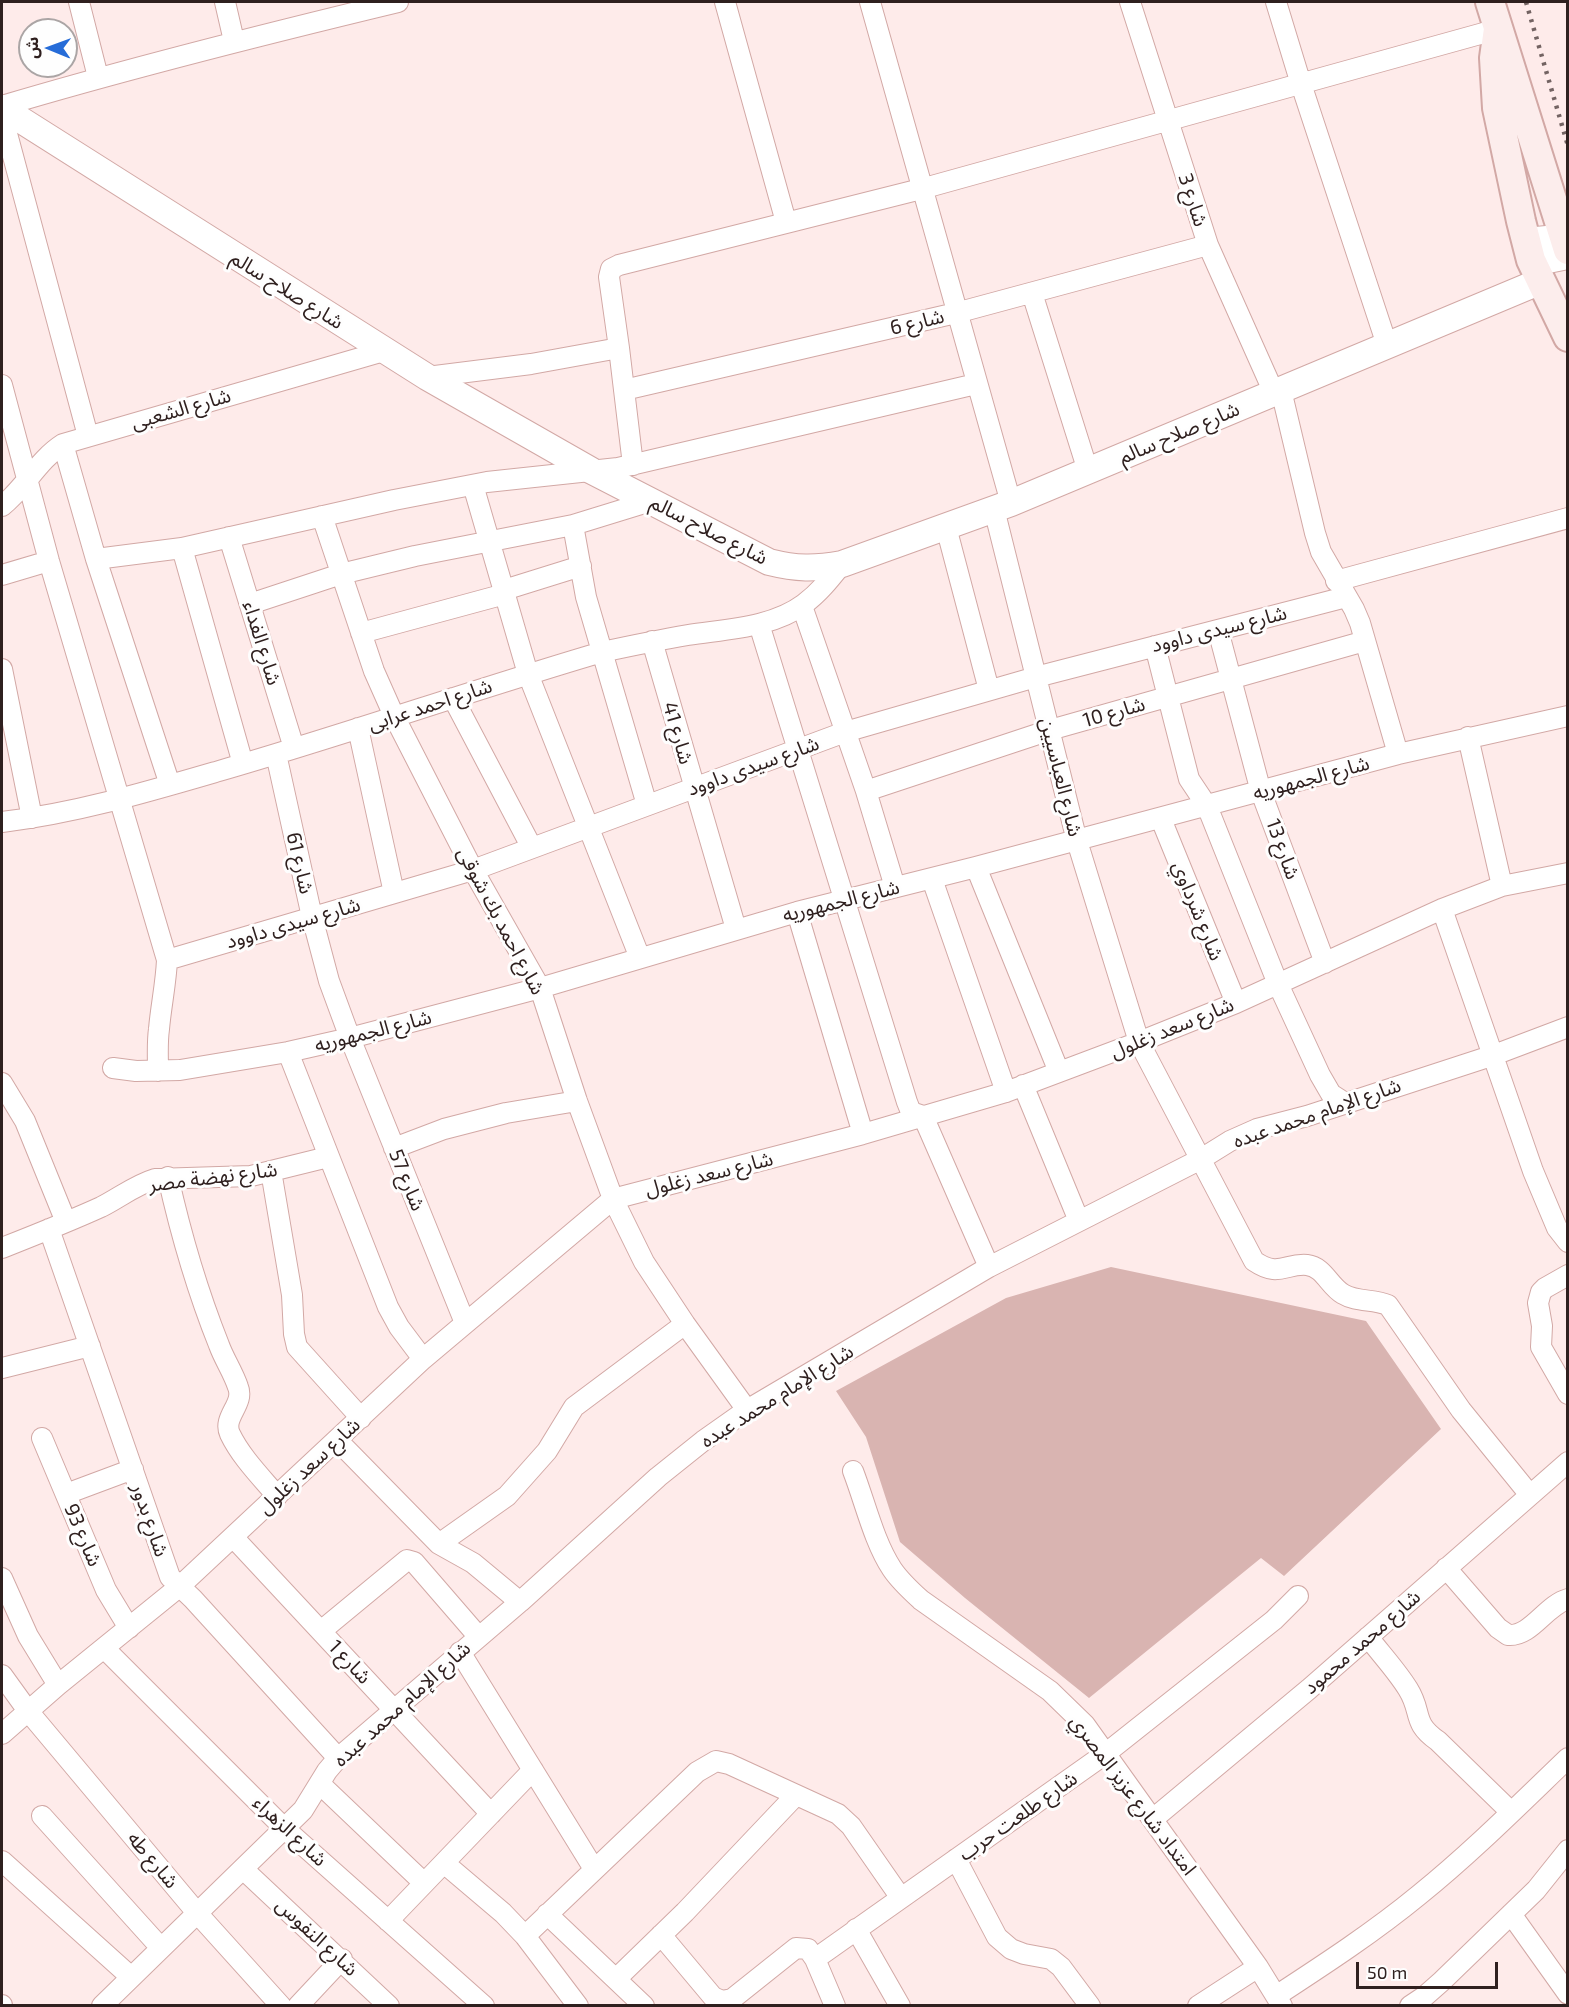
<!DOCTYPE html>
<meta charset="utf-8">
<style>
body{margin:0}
#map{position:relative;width:1569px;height:2007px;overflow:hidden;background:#feebea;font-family:"Exo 2","Noto Sans Arabic",sans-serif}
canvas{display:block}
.frame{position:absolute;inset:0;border:3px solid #2f201f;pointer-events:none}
.north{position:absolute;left:18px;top:18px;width:60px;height:60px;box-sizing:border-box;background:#fefefe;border:2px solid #aba5a5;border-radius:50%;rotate:271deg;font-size:16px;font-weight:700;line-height:24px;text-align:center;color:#2f201f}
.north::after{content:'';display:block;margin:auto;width:21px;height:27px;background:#266cd8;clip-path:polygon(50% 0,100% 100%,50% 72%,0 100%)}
.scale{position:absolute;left:1356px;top:1962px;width:142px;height:27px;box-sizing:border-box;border:3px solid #2f201f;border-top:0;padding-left:8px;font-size:18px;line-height:21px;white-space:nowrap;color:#2f201f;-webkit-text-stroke:4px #fefefe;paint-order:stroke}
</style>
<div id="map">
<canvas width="1569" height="2007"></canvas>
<div class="frame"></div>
<div class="north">ش</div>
<div class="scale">50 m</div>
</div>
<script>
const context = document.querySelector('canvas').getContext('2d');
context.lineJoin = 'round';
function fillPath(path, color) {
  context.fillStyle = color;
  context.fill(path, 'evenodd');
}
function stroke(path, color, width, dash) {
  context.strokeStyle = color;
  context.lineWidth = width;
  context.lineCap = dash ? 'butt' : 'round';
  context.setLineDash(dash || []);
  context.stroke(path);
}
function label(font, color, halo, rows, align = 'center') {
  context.font = font + ' "Exo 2","Noto Sans Arabic",sans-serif';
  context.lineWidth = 6;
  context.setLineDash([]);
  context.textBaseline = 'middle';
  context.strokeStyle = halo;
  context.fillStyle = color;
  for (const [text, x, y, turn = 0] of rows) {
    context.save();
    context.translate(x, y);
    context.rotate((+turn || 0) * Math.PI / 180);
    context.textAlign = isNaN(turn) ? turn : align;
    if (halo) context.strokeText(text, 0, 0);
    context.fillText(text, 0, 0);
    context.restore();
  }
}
fillPath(new Path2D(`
 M1111 1267 1366 1321 1441 1429 1284 1576 1261 1558 1089 1698 965 1598 900 1542 866 1437 836 1391 1006 1298Z`), '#d9b4b1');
const minor = new Path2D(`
 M79 2 98 77
 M225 2 234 41
 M725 2 786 222
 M870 2 1011 503
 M1130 2 1208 245 1274 393
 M1276 2 1301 84 1387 345
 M2 106C133 67 265 34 398 2
 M2 115 88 436
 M1032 293 1088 471
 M619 348 633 465
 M427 377 531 364 619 348 609 277 611 269 619 265 921 189 1498 29
 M2 385 49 561 167 960C166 983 161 1006 159 1029 157 1043 158 1057 158 1071
 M624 390 956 313 1208 245
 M1281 390 1315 533 1321 552 1354 609 1360 623 1398 754
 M63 444 96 559 170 785
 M473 485 528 674 640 958
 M2 506C25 488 38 460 63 444L384 351
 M994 509 1077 841 1139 1042 1254 1261C1279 1278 1285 1263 1307 1265 1324 1267 1329 1286 1343 1294 1356 1302 1374 1299 1388 1305L1461 1410 1530 1495
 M322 516 374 671 394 716 473 870 540 988 577 1101 613 1199 644 1262 685 1324 747 1410
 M573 525 586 597 647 805
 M946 527 989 690
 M229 537 294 748
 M182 548 243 764
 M96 559 182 548 394 500 487 482 618 468 976 384
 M2 575 49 561
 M1336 581 1568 518
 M504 590 581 566
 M250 604 341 574 415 556 573 525 651 501
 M802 606 866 791 895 887
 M759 624 907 1102 911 1112 923 1116 989 1267
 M1218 630 1261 792 1325 963
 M361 633 505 594
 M652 641 736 929
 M1155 646 1189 779 1207 806 1278 984 1320 1075 1331 1094 1345 1103
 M2 669 32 818
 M453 698 532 848
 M358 728 394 893
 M1468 737 1502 886
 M276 754 312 917 329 981 350 1038 465 1323
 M866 791 1050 730 1365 641
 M1161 819 1236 1003
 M2 822C76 813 147 792 219 771 347 734 473 690 602 652 630 646 659 640 688 635 726 629 772 628 804 604 819 593 830 579 842 564
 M976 867 1059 1072
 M932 879 1006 1092
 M1442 909 1533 1171 1557 1228 1568 1242
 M797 912 863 1134
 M167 960 473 870 845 732 1036 677 1346 597
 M288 1052 388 1307 399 1327 423 1359
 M113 1068 136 1071 180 1070 288 1052 350 1038 540 988 797 912 976 867 1398 754 1568 716
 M2 1083 25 1121 66 1222
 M1023 1085 1079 1221
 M394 1148 444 1129 506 1113 577 1101
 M271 1171 292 1295 294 1334 297 1347 361 1418
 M168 1177C181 1235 197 1290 219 1345 224 1359 233 1372 238 1387 245 1404 222 1417 230 1434 241 1457 261 1477 277 1496
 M49 1229 170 1577 193 1599 338 1758
 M2 1248C35 1235 68 1222 101 1207 119 1198 135 1185 155 1179L251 1176 328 1157
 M1568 1275 1545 1288 1541 1292 1538 1303 1542 1326 1541 1347 1568 1394
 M2 1368 90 1346
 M42 1438 106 1590 129 1628
 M337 1440 439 1544 473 1563 520 1602
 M853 1471C865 1502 874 1542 892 1569 900 1581 910 1590 921 1600L1050 1691 1085 1725 1258 1967 1282 2006
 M66 1494 133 1469
 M233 1537 491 1814
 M439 1544 507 1496 547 1451 574 1407 685 1324
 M1446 1568 1498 1628 1508 1635C1531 1637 1546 1605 1568 1599
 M2 1578 28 1636 58 1685
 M321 1631 407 1560 414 1562 478 1636
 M1368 1637C1381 1654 1397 1671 1408 1689 1423 1713 1411 1722 1438 1741L1511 1812
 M104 1648 285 1829 484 2006
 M460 1652 594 1869
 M2 1675 28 1711 198 1914 281 2006
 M2 1734 58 1685 179 1587 423 1359 613 1199 863 1134 1006 1092 1139 1042 1236 1003 1442 909 1502 886 1568 873
 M320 1784 424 1883
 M42 1816 161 1948
 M1153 1819 1309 1689 1568 1462
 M956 1859 997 1937 1011 1949 1024 1954 1051 1959 1061 1967 1090 2006
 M2 1861 131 1977
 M444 1863 503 1913 525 1936 578 2006
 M243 1869 389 2006
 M547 1914 644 2006
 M1511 1914 1568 1994
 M388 1921 533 1770
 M856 1929 900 2006
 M661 1935 713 1997 722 2001 732 1999 796 1948 808 1949 815 1959 835 2006
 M525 1936 697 1772 716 1761 729 1764 838 1814 851 1826 901 1898
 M815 1959 1105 1754 1274 1620 1298 1596
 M616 1979 685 1912 796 1795
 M1276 1996C1325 1964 1374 1932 1419 1895 1471 1853 1519 1805 1568 1758
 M2 2005V2006
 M102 2006 303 1810 327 1771 338 1758 520 1602 658 1477 703 1441 747 1410 989 1267 1201 1159 1230 1141 1257 1129 1307 1116 1494 1055 1568 1027
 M298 2006 342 1959
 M1198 2006 1258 1967
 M1410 2006 1425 1996 1442 1981 1536 1890 1568 1850`);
const tertiary = new Path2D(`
 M2 108 427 377 592 471 769 562C797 569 814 569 842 564L1011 503 1541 281
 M1526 241 1568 237
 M1533 263 1568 256`);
const secondary = new Path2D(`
 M1490 2 1568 250
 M1498 29 1494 58 1497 108 1521 221 1531 260 1568 337`);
stroke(minor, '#d2a8a5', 22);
stroke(tertiary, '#d2a8a5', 28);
stroke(secondary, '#d2a8a5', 32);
stroke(minor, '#fff', 20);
stroke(tertiary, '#fff', 26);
stroke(secondary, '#fcedec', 28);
stroke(new Path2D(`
 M1526 2 1568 146`), '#736362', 4.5, [3, 6]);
label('20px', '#2f201f', '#fefefe', [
 ["شارع 3",1193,200,72],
 ["شارع صلاح سالم",287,290,32],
 ["شارع 6",917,322,-13],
 ["شارع الشعبى",181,409,-16],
 ["شارع صلاح سالم",1179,433,-23],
 ["شارع صلاح سالم",709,530,27],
 ["شارع سيدى داوود",1219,629,-14],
 ["شارع الفداء",262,643,73],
 ["شارع احمد عرابى",430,705,-18],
 ["شارع 10",1114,712,-16],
 ["شارع 41",678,733,74],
 ["شارع سيدى داوود",753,766,-20],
 ["شارع العباسيين",1061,777,76],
 ["شارع الجمهوريه",1311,778,-15],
 ["شارع 13",1283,849,70],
 ["شارع 61",300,863,77],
 ["شارع الجمهوريه",841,901,-14],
 ["شارع شرداوي",1198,911,68],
 ["شارع احمد بك شوقى",501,921,62],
 ["شارع سيدى داوود",293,923,-16],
 ["شارع سعد زغلول",1172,1028,-22],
 ["شارع الجمهوريه",373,1031,-14],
 ["شارع الإمام محمد عبده",1317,1113,-19],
 ["شارع سعد زغلول",709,1174,-14],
 ["شارع نهضة مصر",213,1177,-7],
 ["شارع 57",407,1180,68],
 ["شارع الإمام محمد عبده",777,1396,-32],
 ["شارع سعد زغلول",309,1466,-43],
 ["شارع بدور",150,1520,71],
 ["شارع 93",83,1535,67],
 ["شارع محمد محمود",1362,1642,-41],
 ["شارع 1",350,1662,47],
 ["شارع الإمام محمد عبده",402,1704,-42],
 ["امتداد شارع عزيز المصري",1133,1795,53],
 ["شارع طلعت حرب",1018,1816,-35],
 ["شارع الزهراء",290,1831,43],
 ["شارع طه",153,1860,50],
 ["شارع النفوس",317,1937,43]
]);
</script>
